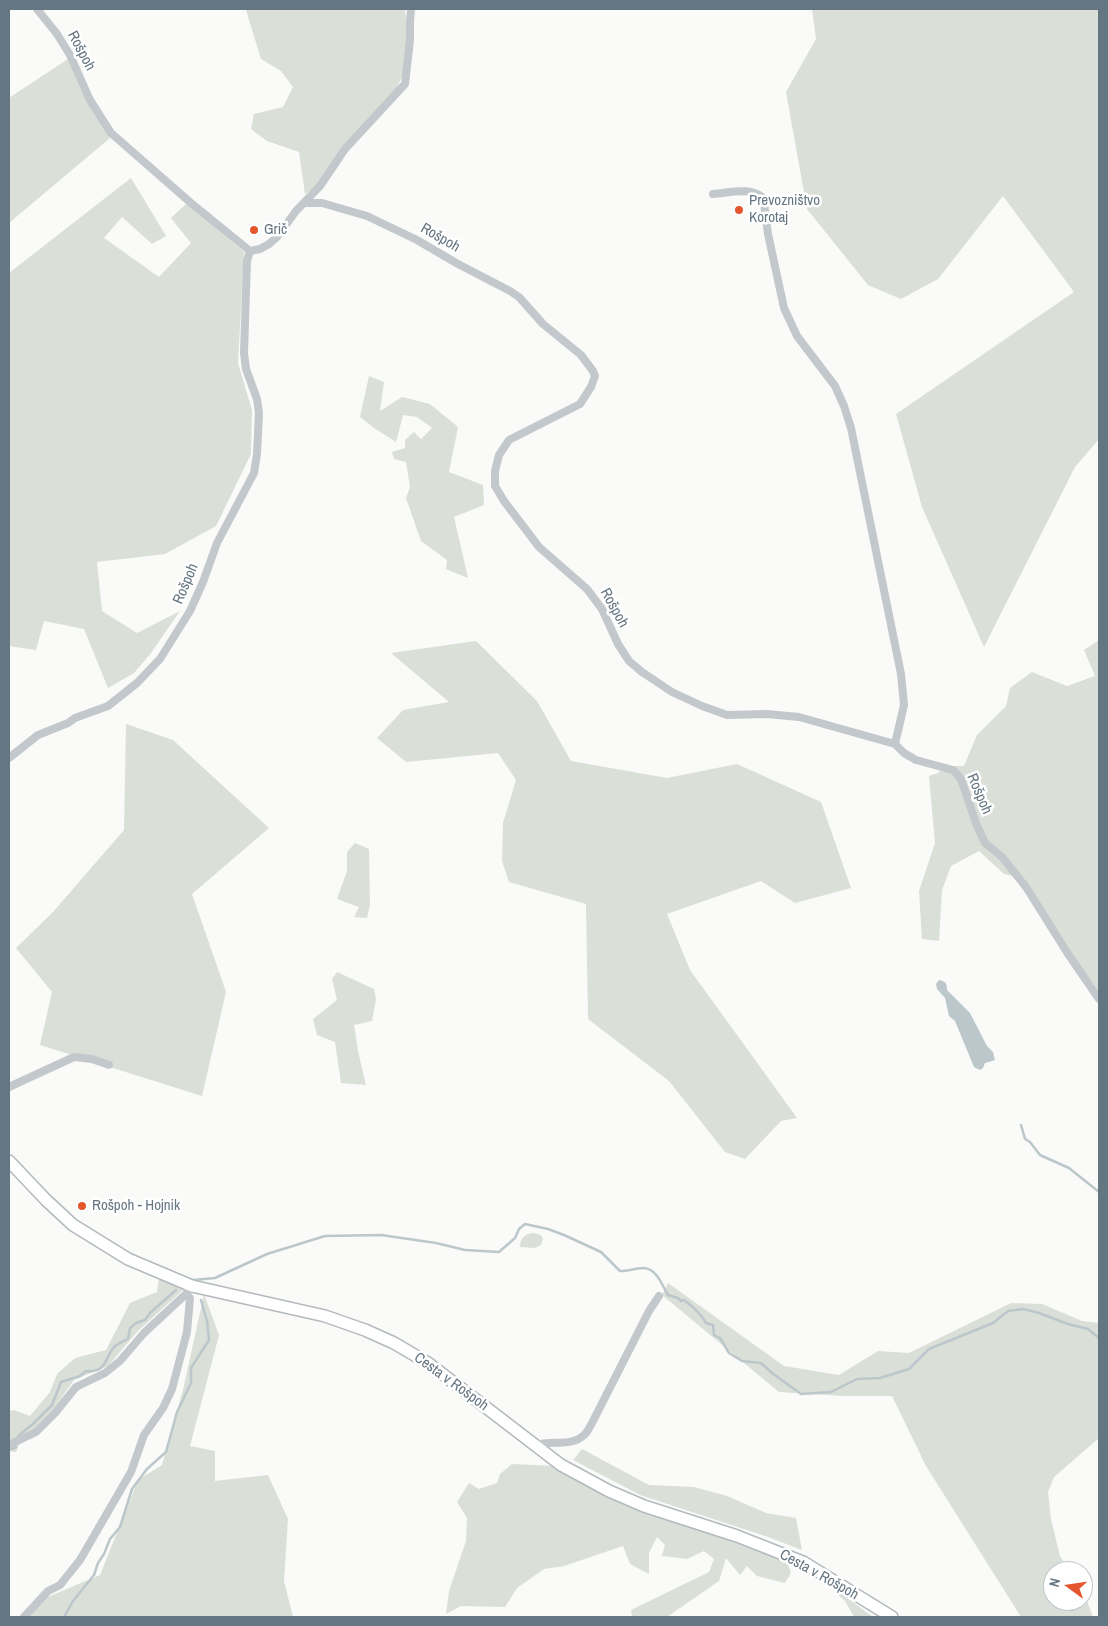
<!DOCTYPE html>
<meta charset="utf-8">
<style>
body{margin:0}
#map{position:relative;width:1108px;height:1626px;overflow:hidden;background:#fafaf8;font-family:"Archivo Narrow",sans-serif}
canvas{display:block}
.frame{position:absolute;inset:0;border:10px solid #657683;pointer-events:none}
.north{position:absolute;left:1043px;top:1561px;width:50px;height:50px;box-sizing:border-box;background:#fff;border:1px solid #c1c8cd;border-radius:50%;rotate:284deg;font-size:14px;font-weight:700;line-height:20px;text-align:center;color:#657683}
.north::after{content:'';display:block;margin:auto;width:18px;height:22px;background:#e4572e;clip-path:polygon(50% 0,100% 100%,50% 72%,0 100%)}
</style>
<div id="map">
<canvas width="1108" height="1626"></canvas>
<div class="frame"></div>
<div class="north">N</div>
</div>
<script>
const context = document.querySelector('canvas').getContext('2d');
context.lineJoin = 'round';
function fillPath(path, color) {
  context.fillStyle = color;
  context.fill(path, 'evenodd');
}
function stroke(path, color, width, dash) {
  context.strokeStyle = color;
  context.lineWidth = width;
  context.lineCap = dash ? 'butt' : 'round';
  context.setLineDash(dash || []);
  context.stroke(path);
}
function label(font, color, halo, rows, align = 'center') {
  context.font = font + ' "Archivo Narrow",sans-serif';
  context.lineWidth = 5;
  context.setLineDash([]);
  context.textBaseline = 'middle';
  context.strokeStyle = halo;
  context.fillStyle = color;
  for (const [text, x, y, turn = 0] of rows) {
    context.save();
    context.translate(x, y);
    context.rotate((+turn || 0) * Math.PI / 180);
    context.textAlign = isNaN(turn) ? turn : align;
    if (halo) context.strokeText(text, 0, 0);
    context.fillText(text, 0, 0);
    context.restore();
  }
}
fillPath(new Path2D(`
 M242 9H405L408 41 404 72 395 92 317 186 305 194 299 152 267 141 251 129 254 114 283 107 293 87 281 71 261 59 246 10Z
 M812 9H1099V439L1075 467 984 647 922 507 896 414 1074 292 1003 196 938 279 901 299 868 285 807 209 786 92 816 39Z
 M68 59 87 100 110 138 9 223V98Z
 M131 178 166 236 152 244 122 217 104 238 159 277 191 243 171 218 187 203 244 252 238 363 252 410 251 454 216 526 165 554 97 562 102 611 137 633 180 611 151 653 134 673 108 688 84 629 44 621 36 650 9 646V273Z
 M369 376 384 382 380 411 402 397 430 404 458 427 449 472 483 485 484 505 454 517 468 578 446 569 447 560 421 541 406 498 410 487 406 462 394 459 392 452 405 448V440L414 432 421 439 432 428 417 417 403 415 396 442 374 428 360 417Z
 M1099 640V992L1055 932 1025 879 1004 874 979 851 951 866 942 890 939 941 922 939 919 891 935 843 929 776 938 773 945 766H964L977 735 1006 706 1010 688 1032 672 1067 686 1095 676 1084 650Z
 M476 641 537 701 571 761 667 778 737 764 821 802 851 888 795 903 761 881 667 914 690 970 797 1118 781 1121 745 1159 725 1152 669 1081 588 1019 586 904 509 882 502 861 503 823 516 780 498 753 406 762 377 738 403 710 449 702 391 653Z
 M126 724 173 740 269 828 192 894 226 992 202 1096 40 1045 52 992 16 948 53 912 124 830Z
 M355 843 369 849 370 904 367 918 354 917 359 907 337 899 347 871V852Z
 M337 972 374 989 376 999 372 1021 354 1025 358 1051 366 1085 341 1083 335 1042 317 1035 313 1019 337 1000 332 979Z
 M533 1233 541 1235 543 1239 541 1245 535 1248 520 1247C520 1238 525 1234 533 1233Z
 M159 1277 185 1288 137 1332 108 1366 74 1380 54 1408 32 1431 23 1435 16 1452 9 1451V1411L14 1410 30 1416 50 1392 57 1374 75 1358 106 1350 130 1303 157 1292Z
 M668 1283 784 1366 839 1375 878 1351 909 1353 1011 1303 1042 1304 1082 1321 1099 1323V1438L1054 1477 1048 1492 1051 1519 1060 1556 1070 1571H1053V1601H1083V1590L1093 1617H1021L926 1466 892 1396H843L779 1392 662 1295Z
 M204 1294 219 1335 190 1446 215 1451V1481L268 1475 288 1519 284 1581 293 1617H30L43 1599 100 1575 138 1480 162 1465 183 1390Z
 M582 1449 649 1485 694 1487 727 1496 766 1513 796 1518 802 1550 768 1537 640 1495 573 1460Z
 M512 1464 555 1466 702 1528 786 1559 791 1573 785 1583 757 1576 747 1566 740 1575 726 1558 719 1581 667 1617H632L631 1610 709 1572 714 1559 704 1551 687 1559 662 1556 665 1545 657 1537 649 1553V1574L630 1564 623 1546 564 1566 544 1569 517 1588 505 1607 461 1606 446 1614 449 1591 466 1541 467 1518 457 1502 469 1483 479 1489 497 1483 500 1474Z
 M816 1575 873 1617H854L845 1601Z`), '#dadfd7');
fillPath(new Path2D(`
 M939 980C946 981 947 984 947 990L970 1013 987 1046 993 1052 995 1060 985 1063 983 1068 980 1070 974 1067 955 1021 949 1016 945 998 937 989 936 984Z`), '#bbc7cb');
stroke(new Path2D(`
 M1021 1125 1025 1139 1030 1142 1040 1155 1069 1168 1099 1192
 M193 1280 215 1278 267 1254 325 1236 381 1235 436 1243 465 1250 499 1252 515 1238 519 1229 525 1224 548 1229 564 1235 601 1252 620 1271C627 1271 638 1268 644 1268 657 1269 662 1285 668 1295L678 1298 681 1301 684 1300C692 1306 702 1315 706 1323L713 1325 714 1335 720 1338 729 1353 742 1361 761 1363 772 1373 801 1394 831 1392 857 1379 880 1378 909 1369 929 1349 993 1323 1008 1311 1023 1309 1039 1313 1068 1324 1088 1329 1099 1338
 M18 1436 33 1424 52 1405 61 1382 80 1376 86 1371C107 1373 104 1359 114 1347 117 1344 124 1341 128 1339L130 1328 136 1323 145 1320 150 1313 176 1290
 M9 1450 16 1447
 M64 1617 73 1601 94 1575 98 1563 104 1554 110 1539 120 1527 132 1489 147 1469 166 1452 177 1412 191 1383V1368L209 1340 207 1321 201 1300`), '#bbc7cb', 2.5);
const secondary = new Path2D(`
 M9 1161 46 1200 73 1225 128 1259 192 1286 325 1316 365 1330 394 1343 428 1363 561 1465 587 1479 609 1491 644 1506 737 1536 803 1562 892 1617`);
stroke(secondary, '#b3babf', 14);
stroke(new Path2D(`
 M37 9 57 34 70 55 90 100 111 133 191 203 250 251
 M713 194C729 193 749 187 762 197L764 203 768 234 784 308 797 336 835 386 844 406 851 428 901 674 904 705 895 744
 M305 203H322L367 216 417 240 458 264 510 291 519 297 543 324 581 355 593 371 595 376 591 387 580 404 509 440 499 455 495 471V486L504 501 539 547 587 589 602 609 618 644 629 661 642 672 672 692 702 706 727 715 767 714 799 717 895 744 904 753 916 760 953 770 961 779 977 826 985 843 1002 857 1026 887 1068 954 1099 999
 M250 251 260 249 269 244 277 237 296 211 320 186 345 149 405 84 410 40V22L411 9
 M9 758 38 735 68 723 75 718 108 706 137 683 160 659 190 611 203 582 217 543 254 473 257 454 259 413 257 399 246 369 244 353 247 261 250 251
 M9 1087 74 1057 92 1059 109 1065
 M9 1445 36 1432 55 1413 76 1387 105 1373 120 1361 144 1333 186 1294
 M536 1445C551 1440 572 1447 584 1435 587 1433 589 1428 591 1425L649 1311 659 1296
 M24 1617 48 1591 60 1585 80 1560 131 1472 144 1435 163 1408 172 1389 187 1332 190 1298 186 1294 192 1286`), '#c3c8cc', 8);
stroke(secondary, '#fff', 11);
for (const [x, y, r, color] of [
 [739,210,5,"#e4572e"],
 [254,230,5,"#e4572e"],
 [82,1206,5,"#e4572e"]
]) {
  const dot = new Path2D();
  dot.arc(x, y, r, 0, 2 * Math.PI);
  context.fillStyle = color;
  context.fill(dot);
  stroke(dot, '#fff', 2);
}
label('15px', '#657683', '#fff', [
 ["Rošpoh",81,51,62],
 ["Rošpoh",440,238,30],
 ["Rošpoh",186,584,-67],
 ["Rošpoh",614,608,61],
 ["Rošpoh",979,794,67],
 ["Cesta v Rošpoh",451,1382,36],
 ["Cesta v Rošpoh",819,1575,29]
]);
label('15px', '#657683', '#fff', [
 ["Prevozništvo",749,201],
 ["Korotaj",749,218],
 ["Grič",264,230],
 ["Rošpoh - Hojnik",92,1206]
], 'left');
</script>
